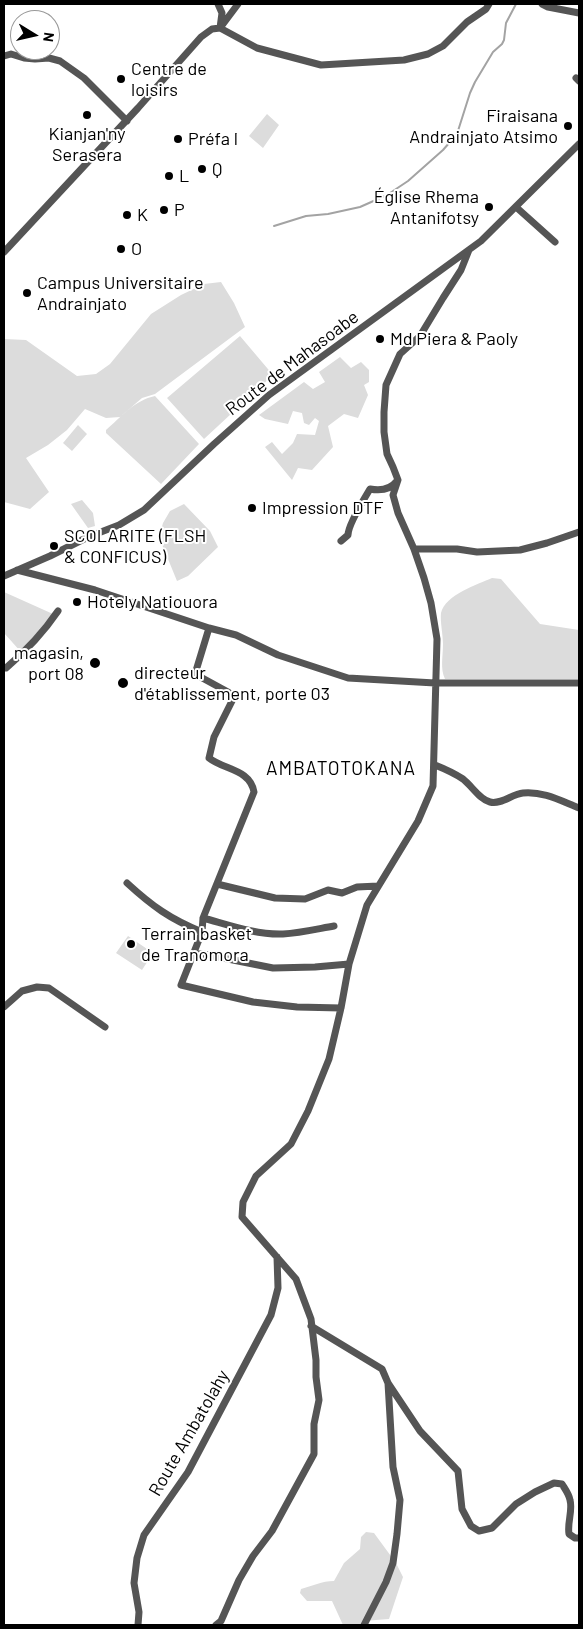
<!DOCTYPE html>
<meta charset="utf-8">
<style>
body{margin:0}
#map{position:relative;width:583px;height:1629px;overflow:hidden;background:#fff;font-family:Barlow,sans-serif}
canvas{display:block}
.frame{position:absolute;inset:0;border:5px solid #000;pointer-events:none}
.north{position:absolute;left:10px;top:10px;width:50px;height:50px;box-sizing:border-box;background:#fff;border:1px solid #999;border-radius:50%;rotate:99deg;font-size:14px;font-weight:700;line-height:20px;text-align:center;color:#000}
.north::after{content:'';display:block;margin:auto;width:18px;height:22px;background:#000;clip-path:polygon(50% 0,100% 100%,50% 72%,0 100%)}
</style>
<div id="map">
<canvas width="583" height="1629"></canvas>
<div class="frame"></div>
<div class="north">N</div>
</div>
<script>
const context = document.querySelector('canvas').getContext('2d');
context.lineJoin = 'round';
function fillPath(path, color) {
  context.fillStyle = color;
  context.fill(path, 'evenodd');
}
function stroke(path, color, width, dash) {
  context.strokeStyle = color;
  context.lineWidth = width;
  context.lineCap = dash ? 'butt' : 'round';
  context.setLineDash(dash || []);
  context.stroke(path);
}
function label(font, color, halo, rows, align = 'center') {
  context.font = font + ' Barlow,sans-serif';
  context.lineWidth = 4;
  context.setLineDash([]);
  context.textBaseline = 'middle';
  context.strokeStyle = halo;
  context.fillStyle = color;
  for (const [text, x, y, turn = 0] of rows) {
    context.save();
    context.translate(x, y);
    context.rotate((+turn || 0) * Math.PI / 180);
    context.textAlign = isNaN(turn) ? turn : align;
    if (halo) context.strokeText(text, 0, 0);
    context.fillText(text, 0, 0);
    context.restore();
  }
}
fillPath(new Path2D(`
 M267 114 279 125 263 148 249 136Z
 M221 282 234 303 245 327 155 394 142 398 120 417 106 418 85 409 67 430 48 445 26 458 49 492 30 509 4 502V339L26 340 77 376 96 374 110 364 151 314 181 295 204 284Z
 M240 336 273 375 204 439 167 398Z
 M340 357 351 368 361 362 369 370V382L364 385 368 395 358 418 344 414 328 426 333 447 312 470 298 468 292 480 265 447 272 442 282 454 293 443 297 434 315 435 319 421 315 418 309 425 304 423 302 413 293 411 288 424 265 419 259 415 304 382 313 389 325 382 319 372Z
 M155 396 199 444 161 484 106 433V430C121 417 135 400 155 396Z
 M78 425 87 434 72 451 63 443Z
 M82 500 93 513 95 526 88 528 71 504Z
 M184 504 210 531 218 547 188 576 177 581 159 537 163 523 170 511Z
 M492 578 501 579 540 624 579 630V679H445C440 669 443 656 443 644 443 635 440 621 441 613 445 595 478 584 492 578Z
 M4 592 53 614 21 652 4 633Z
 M128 936 153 953 142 970 116 953Z
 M366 1532 374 1533 396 1563 403 1577 389 1619 363 1621 360 1625H343L332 1601H307L300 1593 301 1589C312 1586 322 1581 334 1581L344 1563 360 1549 361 1537Z`), '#dcdcdc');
stroke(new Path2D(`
 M274 226 306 216 328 214 360 207 387 195 408 181 443 150 457 134 470 93 475 82 493 52 502 44 504 40 506 23 516 4`), '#a3a3a3', 2);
stroke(new Path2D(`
 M218 4 222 13 220 28 257 48 321 65 404 60 428 54 443 46 467 22 486 9 489 4
 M542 4 548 7 579 13
 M4 56 11 54 24 58 35 59 49 58 60 61 84 78 127 121
 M576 78 579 81
 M516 207 555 242
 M4 252 138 108 201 37 212 29 220 28 238 4
 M341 541 348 535C348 525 364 499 370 489 380 491 390 490 397 481
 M414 549H457L477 552 520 550 547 543 579 532
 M17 570 95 590 209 628 236 635 278 655 348 678 435 683H579
 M4 576 50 556 88 537 119 525 144 510 214 444 269 395 481 241 579 144
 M209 628 195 674 228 692 233 696V699L214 737 209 758C224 770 250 769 254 792L203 918 202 932 181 985 253 1002 297 1007 341 1008
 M4 668H6C26 651 43 633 58 611
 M435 765C445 769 454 773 463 779 472 786 479 799 490 802 501 805 512 794 523 793 543 791 561 801 579 808
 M127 883C152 906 170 919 202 932
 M217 884 275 898 305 899 328 890 342 893 357 887 378 886
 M203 918C229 925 256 935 283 934 300 933 317 929 334 926
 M194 954H203L273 968 315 967 349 964
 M4 1007 22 991 37 987 49 988 105 1027
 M311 1326 382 1369 388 1383 420 1431 458 1471 462 1509 471 1526 479 1531 492 1528 516 1504 535 1492 554 1483 562 1484C565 1489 569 1494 570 1500 573 1511 567 1522 569 1534L575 1538H579
 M138 1625 139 1612 134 1583 137 1558 144 1535 188 1472 271 1315 278 1288 277 1257
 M216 1625 221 1621 239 1580 253 1556 272 1531 314 1454V1424L319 1400 316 1377V1360L311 1319 296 1279 242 1217 243 1202 256 1176 291 1144 308 1111 329 1059 341 1008 349 964 367 905 418 821 433 786 437 639 431 603 424 578 414 549 398 513 393 495 398 480 393 467 387 454 384 432V412L386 385 400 354 420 336 443 298 461 270 469 250
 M364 1625 386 1582 393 1563 397 1534 400 1500 393 1467 388 1383`), '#555', 7);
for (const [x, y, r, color] of [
 [121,79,5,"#000"],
 [87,115,5,"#000"],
 [568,126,5,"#000"],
 [178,139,5,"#000"],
 [202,169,5,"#000"],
 [169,176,5,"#000"],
 [489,207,5,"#000"],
 [164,210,5,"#000"],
 [127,215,5,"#000"],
 [121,249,5,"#000"],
 [27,293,5,"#000"],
 [380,339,5,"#000"],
 [252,508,5,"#000"],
 [54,546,5,"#000"],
 [77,602,5,"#000"],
 [95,663,6,"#000"],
 [123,683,6,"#000"],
 [131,944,5,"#000"]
]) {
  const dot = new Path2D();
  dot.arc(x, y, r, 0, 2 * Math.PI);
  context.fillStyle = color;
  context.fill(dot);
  stroke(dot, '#fff', 2);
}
label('18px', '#000', '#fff', [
 ["Centre de",131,69],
 ["loisirs",131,90],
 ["Firaisana",558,116,"right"],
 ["Andrainjato Atsimo",558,137,"right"],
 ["Kianjan'ny",87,134,"center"],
 ["Serasera",87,155,"center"],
 ["Préfa I",188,139],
 ["Q",212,169],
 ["L",179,176],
 ["Église Rhema",479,197,"right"],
 ["Antanifotsy",479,218,"right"],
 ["P",174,210],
 ["K",137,215],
 ["O",131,249],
 ["Campus Universitaire",37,283],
 ["Andrainjato",37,304],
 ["Md Piera & Paoly",390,339],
 ["Impression DTF",262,508],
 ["SCOLARITE (FLSH",64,536],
 ["& CONFICUS)",64,557],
 ["Hotely Natiouora",87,602],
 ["magasin,",84,653,"right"],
 ["port 08",84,674,"right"],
 ["directeur",134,673],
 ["d'établissement, porte 03",134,694],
 ["Terrain basket",141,934],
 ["de Tranomora",141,955]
], 'left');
label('18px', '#000', '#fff', [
 ["Route de Mahasoabe",292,363,-37],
 ["Route Ambatolahy",189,1433,-60]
]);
context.letterSpacing = '1px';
label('19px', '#000', '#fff', [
 ["AMBATOTOKANA",341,769]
]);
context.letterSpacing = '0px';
</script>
